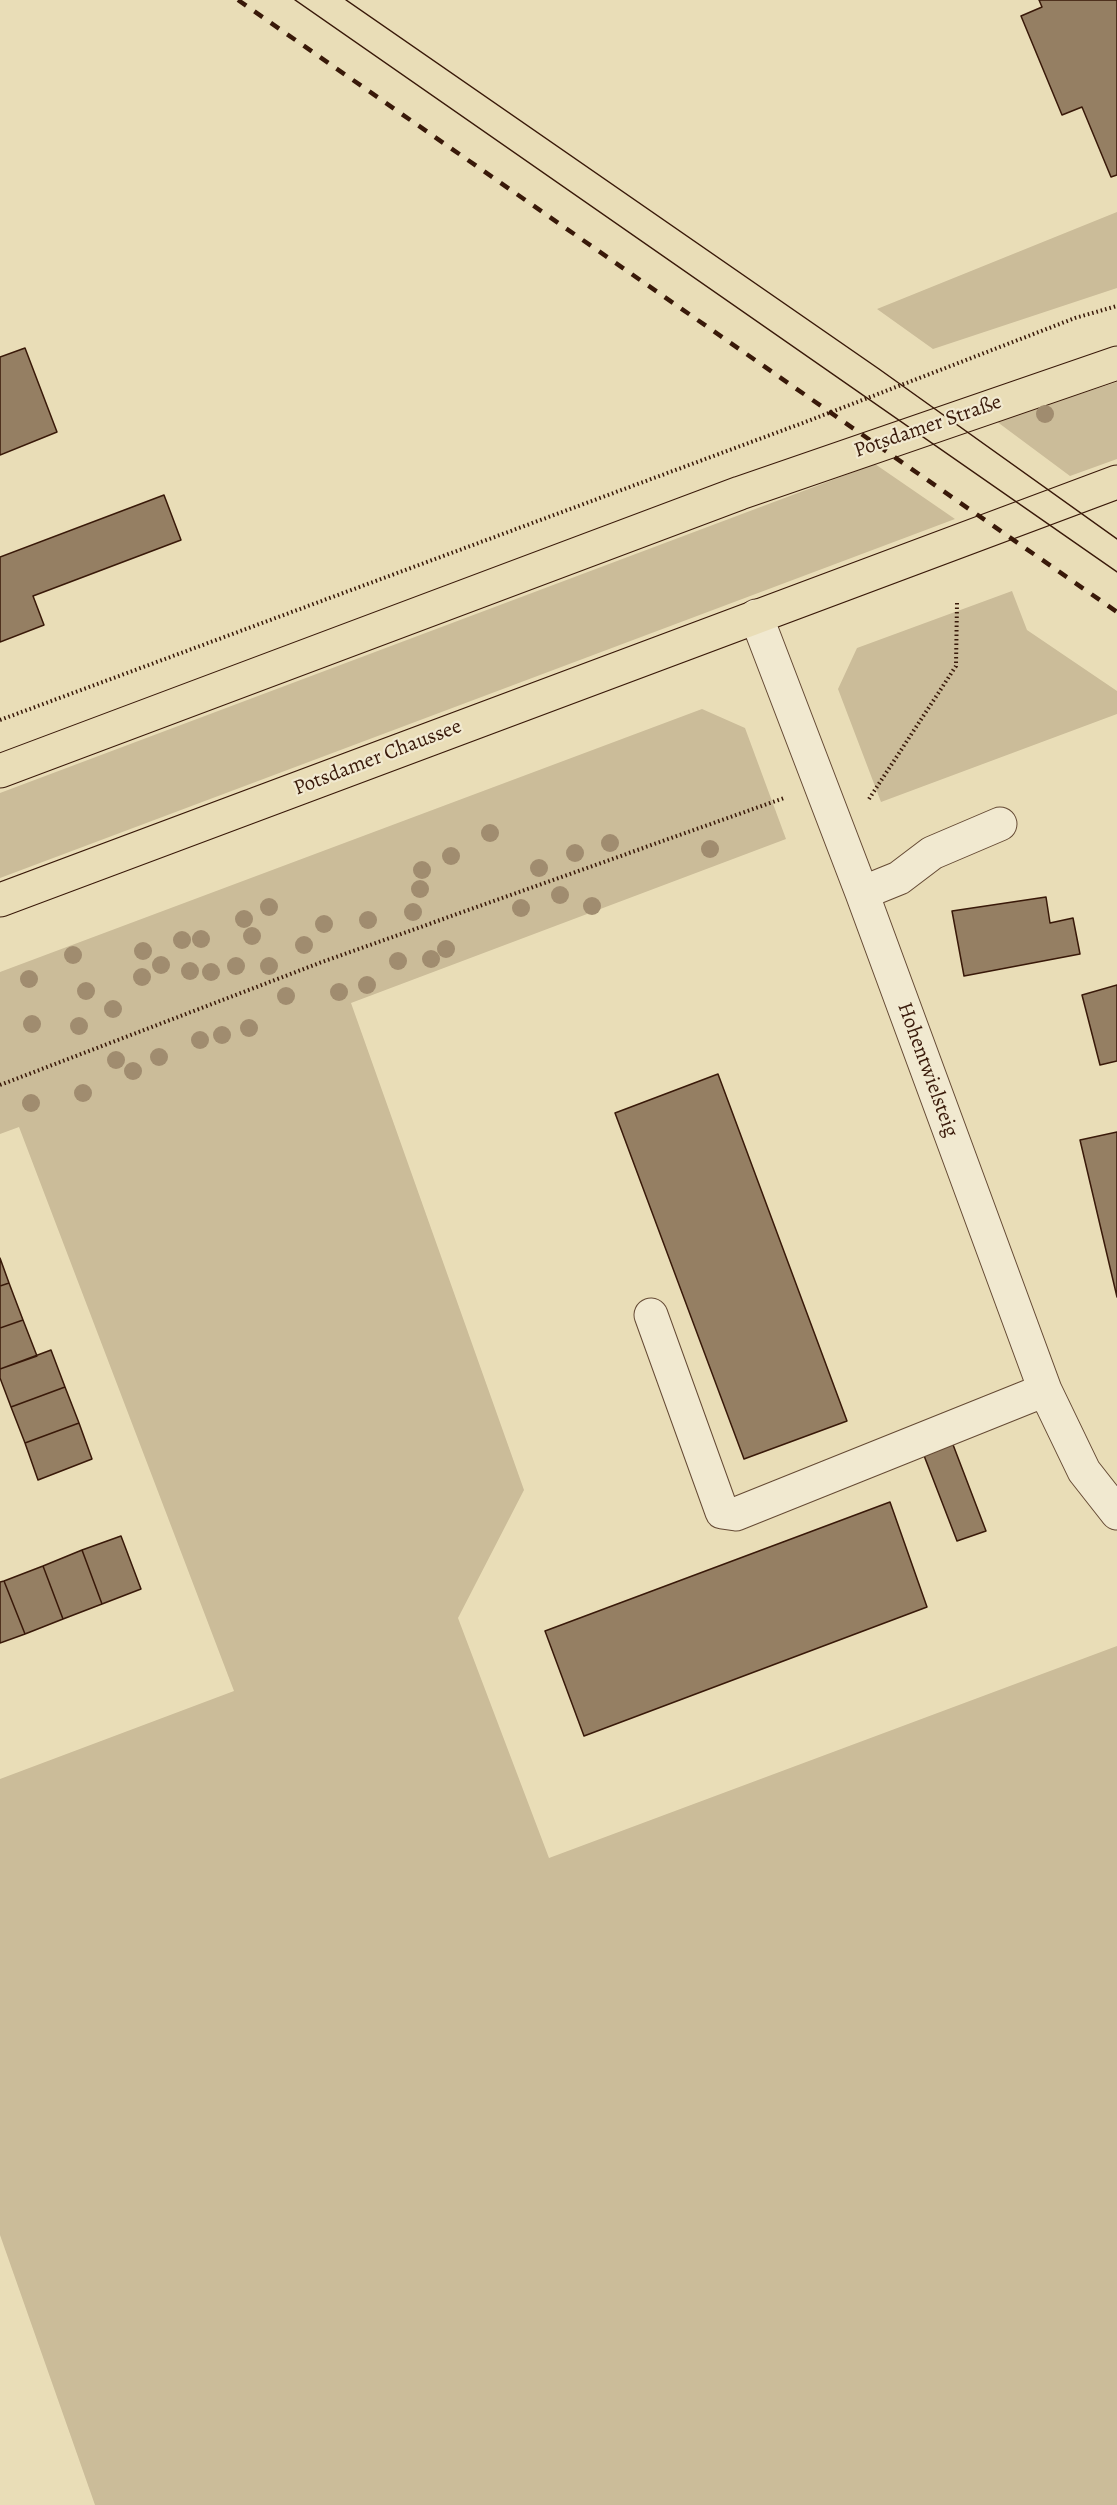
<!DOCTYPE html>
<meta charset="utf-8">
<style>
body{margin:0}
canvas{display:block;background:#e9ddb7}
</style>
<canvas width="1117" height="2505"></canvas>
<script>
const context = document.querySelector('canvas').getContext('2d');
context.lineJoin = 'round';
function fillPath(path, color) {
  context.fillStyle = color;
  context.fill(path, 'evenodd');
}
function stroke(path, color, width, dash) {
  context.strokeStyle = color;
  context.lineWidth = width;
  context.lineCap = dash ? 'butt' : 'round';
  context.setLineDash(dash || []);
  context.stroke(path);
}
function label(font, color, halo, rows, align = 'center') {
  context.font = font + ' Alegreya,serif';
  context.lineWidth = 4.5;
  context.setLineDash([]);
  context.textBaseline = 'middle';
  context.strokeStyle = halo;
  context.fillStyle = color;
  for (const [text, x, y, turn = 0] of rows) {
    context.save();
    context.translate(x, y);
    context.rotate((+turn || 0) * Math.PI / 180);
    context.textAlign = isNaN(turn) ? turn : align;
    if (halo) context.strokeText(text, 0, 0);
    context.fillText(text, 0, 0);
    context.restore();
  }
}
fillPath(new Path2D(`
 M1117 212V288L933 349 877 309Z
 M1117 382V459L1070 476 996 421Z
 M875 464 955 519 0 878V793Z
 M1012 591 1027 630 1117 691V714L881 802 838 689 857 648Z
 M702 709 745 728 786 839 351 1003 524 1490 458 1618 549 1858 1117 1646V2505H95L0 2235V1779L234 1691 19 1127 0 1134V972Z`), '#cbbc99');
const building = new Path2D(`
 M1039 0H1117V175L1111 177 1082 107 1062 115 1021 16 1042 7Z
 M25 348 57 432 0 455V357Z
 M164 495 181 540 33 596 44 625 0 642V557Z
 M1046 897 1050 923 1073 918 1080 954 964 976 952 911Z
 M1117 985V1061L1100 1065 1082 995Z
 M718 1074 847 1421 744 1459 615 1113Z
 M1117 1132V1297L1080 1140Z
 M0 1258 9 1283 0 1286Z
 M9 1283 23 1320 0 1328V1286Z
 M23 1320 37 1356 0 1369V1328Z
 M51 1350 65 1387 11 1407 0 1378V1369Z
 M65 1387 79 1423 25 1443 11 1407Z
 M79 1423 92 1459 38 1480 25 1443Z
 M952 1442 986 1531 957 1541 923 1453Z
 M890 1502 927 1607 584 1736 545 1631Z
 M121 1536 141 1589 102 1604 82 1550Z
 M82 1550 102 1604 63 1619 43 1566Z
 M43 1566 63 1619 25 1634 4 1581Z
 M4 1581 25 1634 0 1643V1582Z`);
fillPath(building, '#957f63');
stroke(building, '#391909', 1.5);
const minor = new Path2D(`
 M756 616 862 893 1045 1390 1084 1471 1117 1513
 M862 893 899 878 932 853 1000 824
 M651 1315 722 1512 736 1514 1045 1390`);
const major = new Path2D(`
 M0 771 740 493 1117 363
 M0 900 1117 482`);
stroke(minor, '#654a34', 35);
stroke(major, '#391909', 35);
stroke(new Path2D(`
 M0 720 808 421 1075 318 1117 306
 M869 799 956 666 957 603
 M0 1085 322 962 784 798`), '#391909', 4, [1.5, 3]);
stroke(minor, '#f1e9d0', 33);
stroke(major, '#e9ddb7', 33);
stroke(new Path2D(`
 M295 0 1117 572
 M346 0 879 369 1117 539`), '#391909', 1.5);
stroke(new Path2D(`
 M238 0 1117 612`), '#391909', 4.5, [10, 10]);
context.fillStyle = '#a08c6f';
for (const [x, y] of [
 [1045,414],
 [490,833],
 [610,843],
 [710,849],
 [575,853],
 [451,856],
 [539,868],
 [422,870],
 [420,889],
 [560,895],
 [592,906],
 [269,907],
 [521,908],
 [413,912],
 [244,919],
 [368,920],
 [324,924],
 [252,936],
 [201,939],
 [182,940],
 [304,945],
 [446,949],
 [143,951],
 [73,955],
 [431,959],
 [398,961],
 [161,965],
 [236,966],
 [269,966],
 [190,971],
 [211,972],
 [142,977],
 [29,979],
 [367,985],
 [86,991],
 [339,992],
 [286,996],
 [113,1009],
 [32,1024],
 [79,1026],
 [249,1028],
 [222,1035],
 [200,1040],
 [159,1057],
 [116,1060],
 [133,1071],
 [83,1093],
 [31,1103]
]) {
  context.beginPath();
  context.arc(x, y, 9, 0, 2 * Math.PI);
  context.fill();
}
label('21px', '#391909', '#f1e9d0', [
 ["Potsdamer Straße",928,427,-19],
 ["Potsdamer Chaussee",378,758,-21],
 ["Hohentwielsteig",927,1070,70]
]);
</script>
